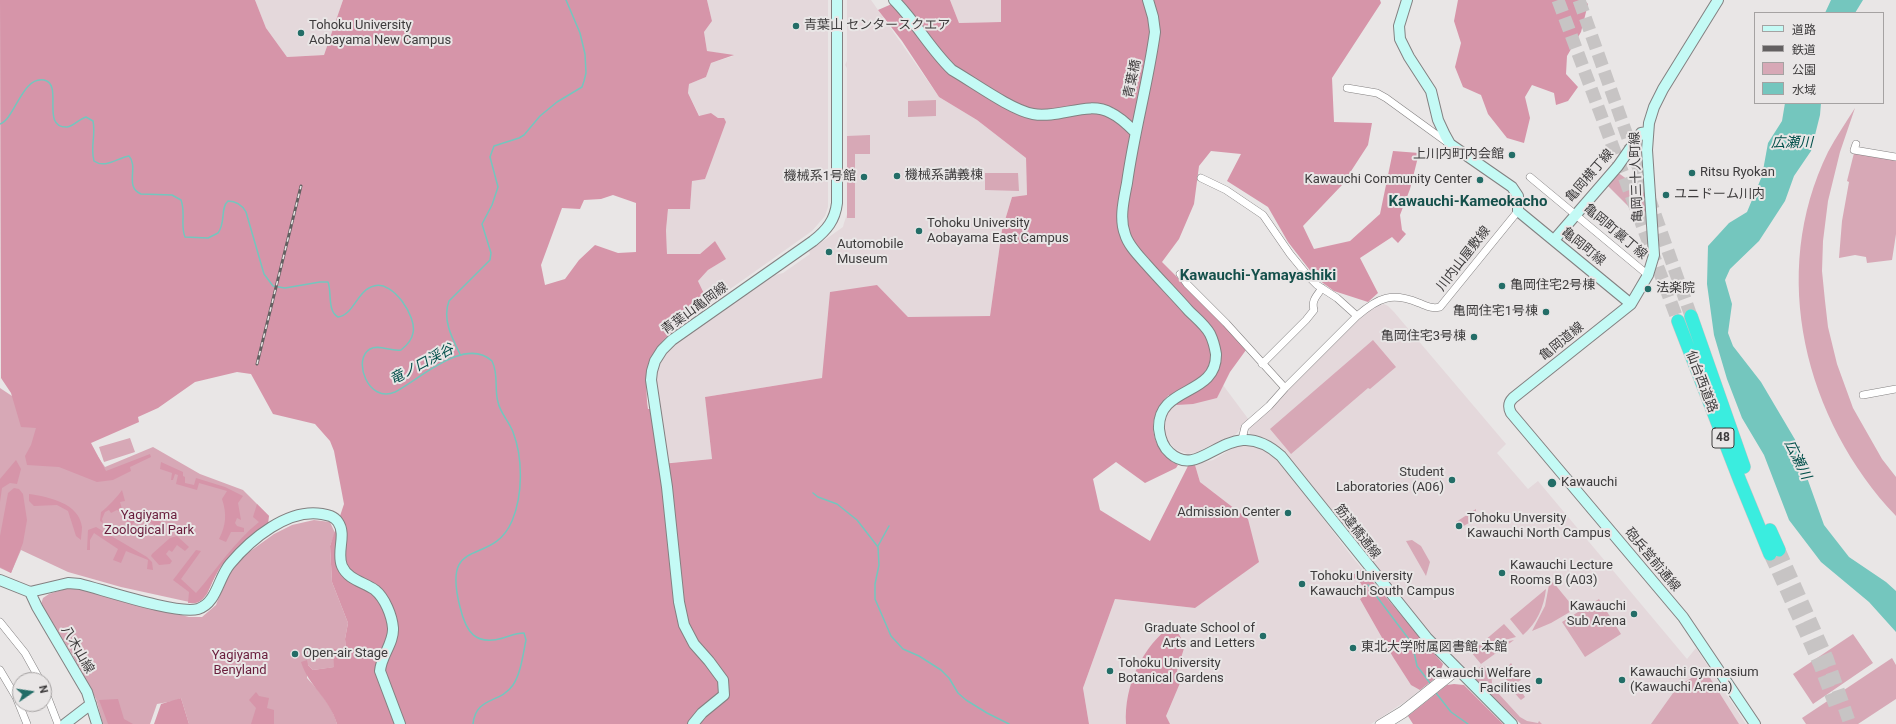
<!DOCTYPE html>
<meta charset="utf-8">
<style>
body{margin:0}
#map{position:relative;width:1896px;height:724px;overflow:hidden;background:#e9e6e6;font-family:Roboto,"Noto Sans JP",sans-serif}
canvas{display:block}
.legend{position:absolute;left:1754px;top:12px;width:130px;height:92px;box-sizing:border-box;background:#e9e6e6;border:1px solid #a5a2a2;margin:0;padding:5px 7px;list-style:none;font-size:12px;color:#3e3c3d}
.legend li{display:flex;align-items:center;gap:8px;height:20px}
.legend b{width:20px;border:1px solid #a5a2a2}
.north{position:absolute;left:12px;top:672px;width:40px;height:40px;box-sizing:border-box;background:#e9e6e6;border:1px solid #a5a2a2;border-radius:50%;rotate:77deg;font-size:11px;font-weight:700;line-height:16px;text-align:center;color:#3e3c3d}
.north::after{content:'';display:block;margin:auto;width:14px;height:18px;background:#236d67;clip-path:polygon(50% 0,100% 100%,50% 72%,0 100%)}
</style>
<div id="map">
<canvas width="1896" height="724"></canvas>
<ul class="legend">
<li><b style="height:5px;background:#c4faf5"></b>道路</li>
<li><b style="height:5px;background:#636061"></b>鉄道</li>
<li><b style="height:11px;background:#d7a8b6"></b>公園</li>
<li><b style="height:11px;background:#74c6be"></b>水域</li>
</ul>
<div class="north">N</div>
</div>
<script>
const context = document.querySelector('canvas').getContext('2d');
context.lineJoin = 'round';
function fillPath(path, color) {
  context.fillStyle = color;
  context.fill(path, 'evenodd');
}
function stroke(path, color, width, dash) {
  context.strokeStyle = color;
  context.lineWidth = width;
  context.lineCap = dash ? 'butt' : 'round';
  context.setLineDash(dash || []);
  context.stroke(path);
}
function label(font, color, halo, rows, align = 'center') {
  context.font = font + ' Roboto,"Noto Sans JP",sans-serif';
  context.lineWidth = 4;
  context.setLineDash([]);
  context.textBaseline = 'middle';
  context.strokeStyle = halo;
  context.fillStyle = color;
  for (const [text, x, y, turn = 0] of rows) {
    context.save();
    context.translate(x, y);
    context.rotate((+turn || 0) * Math.PI / 180);
    context.textAlign = isNaN(turn) ? turn : align;
    if (halo) context.strokeText(text, 0, 0);
    context.fillText(text, 0, 0);
    context.restore();
  }
}
fillPath(new Path2D(`
 M255 0H343L324 55 287 57 266 28Z
 M707 0H828V207L825 216 812 231 709 304 698 281 708 270 725 259 715 241 700 254H667L666 230 668 209H690L692 181 718 118 711 113 700 117 688 93 689 84 706 77 711 63 733 56 707 51 704 32 712 21Z
 M847 0H871L939 97 977 120 1026 158 1027 195 1012 197 1002 230 990 317H908L877 285 822 378 705 397 712 459 668 463 657 382 658 369 665 353 678 342 775 275 783 273 810 254 809 251 843 227 844 223 847 214V68L845 65 847 61Z
 M950 0H1001V22L959 23Z
 M1384 304 1388 306 1394 312 1506 444 1497 453 1528 489 1538 481 1687 659 1696 648 1746 724H1521L1429 632 1284 450 1265 438 1250 434 1249 427 1359 318 1372 308Z
 M1223 385 1249 420 1235 435 1223 439 1197 452 1188 454 1175 449 1167 439 1163 428 1166 414 1170 407 1176 403 1217 398Z
 M1246 444 1258 446 1278 459 1353 558 1443 664 1441 672 1409 699 1371 724H1089L1083 688 1115 599 1195 608 1248 519 1200 482 1195 465 1213 460 1238 445Z`), '#e4d8db');
fillPath(new Path2D(`
 M936 100V116L908 117V101Z
 M1855 108 1840 152 1828 201 1823 241 1822 271 1825 301 1828 327 1837 364 1853 408 1882 459 1896 477V516C1805 420 1768 274 1828 152 1836 137 1846 122 1855 108Z
 M870 135V154H855V218H847V136Z
 M1854 153 1896 159V234L1892 260 1867 263 1866 257 1855 255 1839 258 1842 221 1849 182 1847 181Z
 M1617 172 1645 192 1646 212 1630 208 1606 184Z
 M985 173H1018L1019 191 985 190Z
 M1373 340 1396 367 1370 389 1368 388 1291 454 1270 429Z
 M0 388 12 396 72 419 105 467 153 447 200 474 243 490 269 516 221 566 212 582 207 594 200 601 194 603 121 587 68 572 21 550 11 573 0 568Z
 M130 438 135 452 104 462 99 447Z
 M1476 509V519L1460 528 1456 522Z
 M314 520 330 522 335 533 330 546 332 582 348 623 345 639 346 652 335 667 313 670 308 665 307 678C320 692 332 705 337 724H189L181 698 174 701 157 704 150 724H103L96 699 73 656 41 604 43 598 49 594 68 588 88 591 189 617H202L216 605 227 576 245 555 274 534 292 525Z
 M1412 540 1421 546 1430 562 1426 576 1406 541Z
 M1553 582 1575 609 1551 623 1532 631 1545 606 1549 585Z
 M1546 589C1544 607 1537 623 1523 635L1510 619Z
 M1599 599 1621 634 1585 657 1562 622Z
 M1504 624 1516 637 1501 641H1484Z
 M1853 634 1873 663 1813 704 1793 674Z
 M1514 640 1481 664 1471 652 1482 643H1500Z
 M1892 658 1896 665V699L1858 724H1806L1802 718Z
 M1511 663 1521 680 1516 683 1525 697 1521 700C1511 689 1498 676 1511 663Z
 M1481 666 1491 668 1492 684 1498 693 1520 717 1527 721 1538 723 1539 721 1542 724H1521L1471 675Z
 M1705 670 1739 724H1651L1678 686Z`), '#d7a8b6');
fillPath(new Path2D(`
 M0 0H255L266 28 287 57 324 55 343 0H707L712 21 704 32 707 51 734 55 711 63 706 77 689 84 688 93 699 116 711 113 718 118H724L726 122 705 179 692 181 690 209H668L666 230 667 254H700L715 241 726 259 708 270 698 281 709 304C664 338 641 346 648 409H651L661 464 712 459 705 397 822 378 830 292 877 285 908 317 990 316 1002 230 1012 197 1027 195 1026 158 977 120 939 97 902 41 878 10 901 0H950L959 23 1001 22V0H1380L1381 3 1332 78 1334 122 1372 123 1368 145 1342 185 1303 226 1314 249 1350 241 1380 214 1393 151 1419 153 1410 189 1400 215 1402 230 1406 234 1398 243 1392 237 1360 258 1378 293 1368 302 1334 291 1316 278 1288 242 1268 207 1227 181 1241 154 1211 151 1199 166 1194 204 1179 239 1162 262 1217 317 1246 350 1230 372 1217 398 1193 404 1177 405 1169 395C1145 416 1149 450 1178 465L1176 468 1145 483 1116 462 1093 479 1100 510 1150 541 1188 466 1195 465 1200 482 1248 519 1259 562 1195 608 1115 599 1083 688 1089 724H337C329 697 309 687 301 662L307 660 308 665 313 670 334 667 333 649 346 651 345 639 348 623 332 582 330 546 344 504 334 451 330 441 315 424 273 414 251 374 237 372 195 382 158 408 138 417 139 422 91 443 106 471 150 454 151 457 130 467 131 471 113 480 97 482 59 467 27 465 25 456 31 445 36 428 21 427 11 393 1 378ZM613 195 636 203V252L618 253 595 245 579 260 565 279 545 285 541 265 562 208 580 209 584 200 601 199Z
 M1458 0H1584L1588 4 1581 32 1567 56 1566 74 1578 87 1568 101 1556 105 1554 93 1532 85 1525 97 1530 118 1524 143 1507 138 1488 114 1481 95 1463 87 1455 67 1461 43 1454 21Z
 M16 460 21 469 17 484 10 483 2 488 0 502V479Z
 M161 462 183 472V476L185 477V483L194 485 196 478 225 487 243 496 238 503 241 520 237 518 235 523 237 526 244 528V532H231L226 542 219 539C226 525 227 514 222 499L227 491 199 483 197 490 176 484 178 475 175 474 173 480H171L172 473 160 469Z
 M14 488 19 489 23 494 27 520 23 543 11 573 0 567V536L8 493Z
 M122 490 125 501 120 502 122 509 131 515 142 516 151 519 158 517 163 526 162 529 139 517 123 534 128 516 117 510 111 513 109 510 105 512 102 519 103 523 100 521 101 512C107 508 118 496 122 490Z
 M29 494C49 497 79 503 82 527 82 531 81 536 81 540L76 536 68 511 57 505 34 506 29 501Z
 M257 504 269 516 268 524C252 537 235 549 222 565 213 575 210 595 200 601 196 604 192 603 188 603L189 592 173 580 196 550 201 551 181 579 196 593C217 569 234 542 259 522L253 517Z
 M96 527 147 557 152 562 153 570 147 569 148 560 126 551 121 563 113 560 118 549 94 533 90 540V550H87L88 530Z
 M177 536 189 547 185 551 177 545 172 552 169 550 166 554 172 561 170 564 159 565 151 556 152 554 170 538Z
 M1362 569 1443 664 1438 676 1420 690 1411 685 1393 657 1360 599 1367 594 1357 577 1349 582 1348 578Z
 M1173 624 1185 645 1177 671 1180 683 1166 716 1170 724H1126C1124 685 1142 647 1173 624Z
 M1454 684 1464 685 1503 724H1413L1408 716 1447 685Z
 M256 692 259 696 269 698 267 708 274 710V724H251L256 708 249 700Z
 M181 698 189 724H154L161 704Z
 M118 699 124 719 133 724H108L99 700Z`), '#d695a9');
fillPath(new Path2D(`
 M1831 0H1863L1855 13H1825Z
 M1785 103H1821L1820 115 1811 151 1794 176 1785 201 1759 241 1730 269 1725 280 1732 304 1728 333 1733 346 1761 382 1800 448 1805 472 1824 525 1849 557 1886 582 1896 591V632L1869 602 1821 562 1789 520 1764 455 1742 418 1727 379 1714 335 1707 284 1708 246 1729 223 1747 212 1762 176 1768 143 1782 121Z`), '#74c6be');
stroke(new Path2D(`
 M0 124C15 119 22 76 44 80 64 84 40 128 67 127 74 126 79 119 86 117L93 121C96 135 90 148 94 161 105 169 117 158 129 156 139 167 124 187 141 194L172 195 181 200C186 213 180 225 185 237L208 238 218 233C226 223 220 208 228 201 237 201 242 205 246 212L264 274 273 286 285 288 320 282H328C332 292 327 311 338 317 354 315 357 290 374 286 393 280 417 317 413 333 412 340 406 346 401 350 391 352 379 344 370 349 352 359 368 404 395 392 420 379 465 336 492 361 499 375 494 388 498 402 500 413 509 421 513 432 523 458 523 495 512 521 492 568 441 533 460 607 466 632 475 646 503 638 510 636 516 633 524 633L526 640C523 654 521 673 513 685 500 704 476 696 473 724
 M460 354C452 338 442 319 449 301L490 260 491 253 482 224 492 205 498 187 490 157 494 146 519 138 524 135 540 116 557 102 582 87 584 81 586 73 585 54 580 33 566 0
 M813 493 818 497 837 504 857 520 878 547 879 565 875 584V599L891 636 903 649 919 656 941 670 949 678 958 693 966 700 987 713 1009 724
 M878 546 889 526
 M1368 585 1408 638 1413 647 1417 666 1430 683
 M1436 693 1451 712 1468 724`), '#74c6be', 1.5);
stroke(new Path2D(`
 M1558 0 1678 321
 M1579 0 1691 316
 M1779 550 1827 658 1850 724
 M1770 554 1819 663 1835 705`), '#c7c4c4', 13, [13, 6]);
const street = new Path2D(`
 M1347 88 1377 93 1386 98 1448 143
 M1856 144 1854 150 1896 157
 M1530 177 1648 275
 M1201 178 1226 190 1263 215 1290 254 1308 276 1317 285 1337 298 1357 316C1379 297 1392 292 1419 303 1427 306 1432 309 1440 307L1518 211
 M1180 274 1187 284 1226 323 1285 388
 M1262 364 1306 320 1314 310C1311 300 1317 296 1322 288
 M1863 395 1896 389
 M1242 439 1245 427 1269 406 1285 388 1357 316
 M0 622 25 653 40 680
 M0 670 16 697 27 724
 M44 688 58 724
 M1379 724 1402 710 1455 668
 M1388 724 1404 714 1453 675 1455 668`);
const secondary = new Path2D(`
 M894 0C916 22 930 49 952 70 973 82 1011 110 1033 114 1060 119 1088 100 1111 113 1120 117 1128 125 1135 132
 M1148 0 1153 17 1155 32C1148 83 1134 132 1127 183 1124 199 1119 218 1125 234 1128 245 1138 255 1146 264 1160 280 1175 295 1189 311 1196 318 1205 325 1210 334 1213 340 1215 348 1216 354 1217 397 1157 385 1159 429 1160 438 1163 447 1170 453 1203 483 1229 409 1281 456L1427 638 1512 724
 M1407 0 1399 26 1400 39 1409 57 1431 91 1438 120 1445 135 1450 144 1512 187 1518 196V211L1631 304
 M1718 0 1663 89 1654 107 1649 123 1647 150 1654 255 1648 275 1631 304 1513 398C1508 403 1508 407 1511 413L1683 617 1755 724
 M1554 240 1618 166 1641 133 1647 132
 M0 580 30 592
 M30 592 68 583 80 584C104 590 178 615 198 609 217 603 218 578 230 564 251 539 288 508 322 514 328 515 334 516 338 522 347 535 336 552 342 566 348 580 364 582 375 590 385 598 392 616 393 628 394 643 381 656 380 671L400 724
 M30 592 37 607 87 692 97 724
 M65 724 91 704
 M693 724 702 713 724 695 723 680 709 661 694 644 684 625 679 602 667 487 651 380 652 371 655 361 662 350 672 340 813 241C827 230 835 220 837 203V0`);
const highway = new Path2D(`
 M1691 316 1744 467
 M1678 321 1740 481 1770 554
 M1770 530 1779 550`);
stroke(street, '#838081', 8);
stroke(secondary, '#838081', 12);
stroke(highway, '#c5c4c5', 14);
stroke(street, '#fff', 7);
stroke(secondary, '#c4faf5', 10);
stroke(highway, '#3aeddf', 13);
const rail = new Path2D(`
 M257 364 301 186`);
stroke(rail, '#636061', 3);
stroke(rail, '#e9e6e6', 1.5, [4.5]);
for (const [x, y, r, color] of [
 [796,26,4,"#236d67"],
 [301,33,4,"#236d67"],
 [1512,155,4,"#236d67"],
 [1692,173,4,"#236d67"],
 [897,176,4,"#236d67"],
 [864,177,4,"#236d67"],
 [1480,180,4,"#236d67"],
 [1666,195,4,"#236d67"],
 [919,231,4,"#236d67"],
 [829,252,4,"#236d67"],
 [1502,286,4,"#236d67"],
 [1648,289,4,"#236d67"],
 [1546,312,4,"#236d67"],
 [1474,337,4,"#236d67"],
 [1452,480,4,"#236d67"],
 [1552,483,5,"#236d67"],
 [1288,513,4,"#236d67"],
 [1459,526,4,"#236d67"],
 [1502,573,4,"#236d67"],
 [1302,584,4,"#236d67"],
 [1634,614,4,"#236d67"],
 [1263,636,4,"#236d67"],
 [1353,648,4,"#236d67"],
 [295,654,4,"#236d67"],
 [1110,671,4,"#236d67"],
 [1622,680,4,"#236d67"],
 [1539,681,4,"#236d67"]
]) {
  const dot = new Path2D();
  dot.arc(x, y, r, 0, 2 * Math.PI);
  context.fillStyle = color;
  context.fill(dot);
  stroke(dot, '#e9e6e6', 1.5);
}
for (const [x, y, w] of [
 [1723,438,22]
]) {
  const box = new Path2D();
  box.roundRect(x - w / 2, y - 10, w, 20, 3);
  context.fillStyle = '#e9e6e6';
  context.fill(box);
  stroke(box, '#3e3c3d', 1);
}
label('bold 12px', '#3e3c3d', null, [
 ["48",1723,438]
]);
label('13px', '#3e3c3d', '#e9e6e6', [
 ["Tohoku University",309,26],
 ["Aobayama New Campus",309,41],
 ["青葉山 センタースクエア",804,26],
 ["上川内町内会館",1504,155,"right"],
 ["Ritsu Ryokan",1700,173],
 ["機械系講義棟",905,176],
 ["機械系1号館",856,177,"right"],
 ["Kawauchi Community Center",1472,180,"right"],
 ["ユニドーム川内",1674,195],
 ["Tohoku University",927,224],
 ["Aobayama East Campus",927,239],
 ["Automobile",837,245],
 ["Museum",837,260],
 ["亀岡住宅2号棟",1510,286],
 ["法楽院",1656,289],
 ["亀岡住宅1号棟",1538,312,"right"],
 ["亀岡住宅3号棟",1466,337,"right"],
 ["Student",1444,473,"right"],
 ["Laboratories (A06)",1444,488,"right"],
 ["Kawauchi",1561,483],
 ["Admission Center",1280,513,"right"],
 ["Tohoku Unversity",1467,519],
 ["Kawauchi North Campus",1467,534],
 ["Kawauchi Lecture",1510,566],
 ["Rooms B (A03)",1510,581],
 ["Tohoku University",1310,577],
 ["Kawauchi South Campus",1310,592],
 ["Kawauchi",1626,607,"right"],
 ["Sub Arena",1626,622,"right"],
 ["Graduate School of",1255,629,"right"],
 ["Arts and Letters",1255,644,"right"],
 ["東北大学附属図書館 本館",1361,648],
 ["Open-air Stage",303,654],
 ["Tohoku University",1118,664],
 ["Botanical Gardens",1118,679],
 ["Kawauchi Gymnasium",1630,673],
 ["(Kawauchi Arena)",1630,688],
 ["Kawauchi Welfare",1531,674,"right"],
 ["Facilities",1531,689,"right"]
], 'left');
label('13px', '#3e3c3d', '#e9e6e6', [
 ["青葉橋",1133,79,-78],
 ["亀岡横丁線",1590,176,-49],
 ["亀岡三十人町線",1637,177,-92],
 ["亀岡町裏丁線",1615,232,40],
 ["亀岡町線",1583,247,39],
 ["川内山屋敷線",1464,259,-52],
 ["青葉山亀岡線",695,309,-36],
 ["亀岡道線",1562,342,-39],
 ["仙台西道路",1701,382,69],
 ["筋違橋通線",1357,532,52],
 ["砲兵営前通線",1652,560,50],
 ["八木山線",77,650,60]
]);
label('13px', '#691d3c', '#e9e6e6', [
 ["Yagiyama",149,516],
 ["Zoological Park",149,531],
 ["Yagiyama",240,656],
 ["Benyland",240,671]
]);
label('italic 14px', '#014f4a', '#e9e6e6', [
 ["広瀬川",1792,143],
 ["竜ノ口渓谷",422,365,-28],
 ["広瀬川",1797,460,64]
]);
label('bold 15px', '#15504b', '#e9e6e6', [
 ["Kawauchi-Kameokacho",1468,202],
 ["Kawauchi-Yamayashiki",1258,276]
]);
</script>
